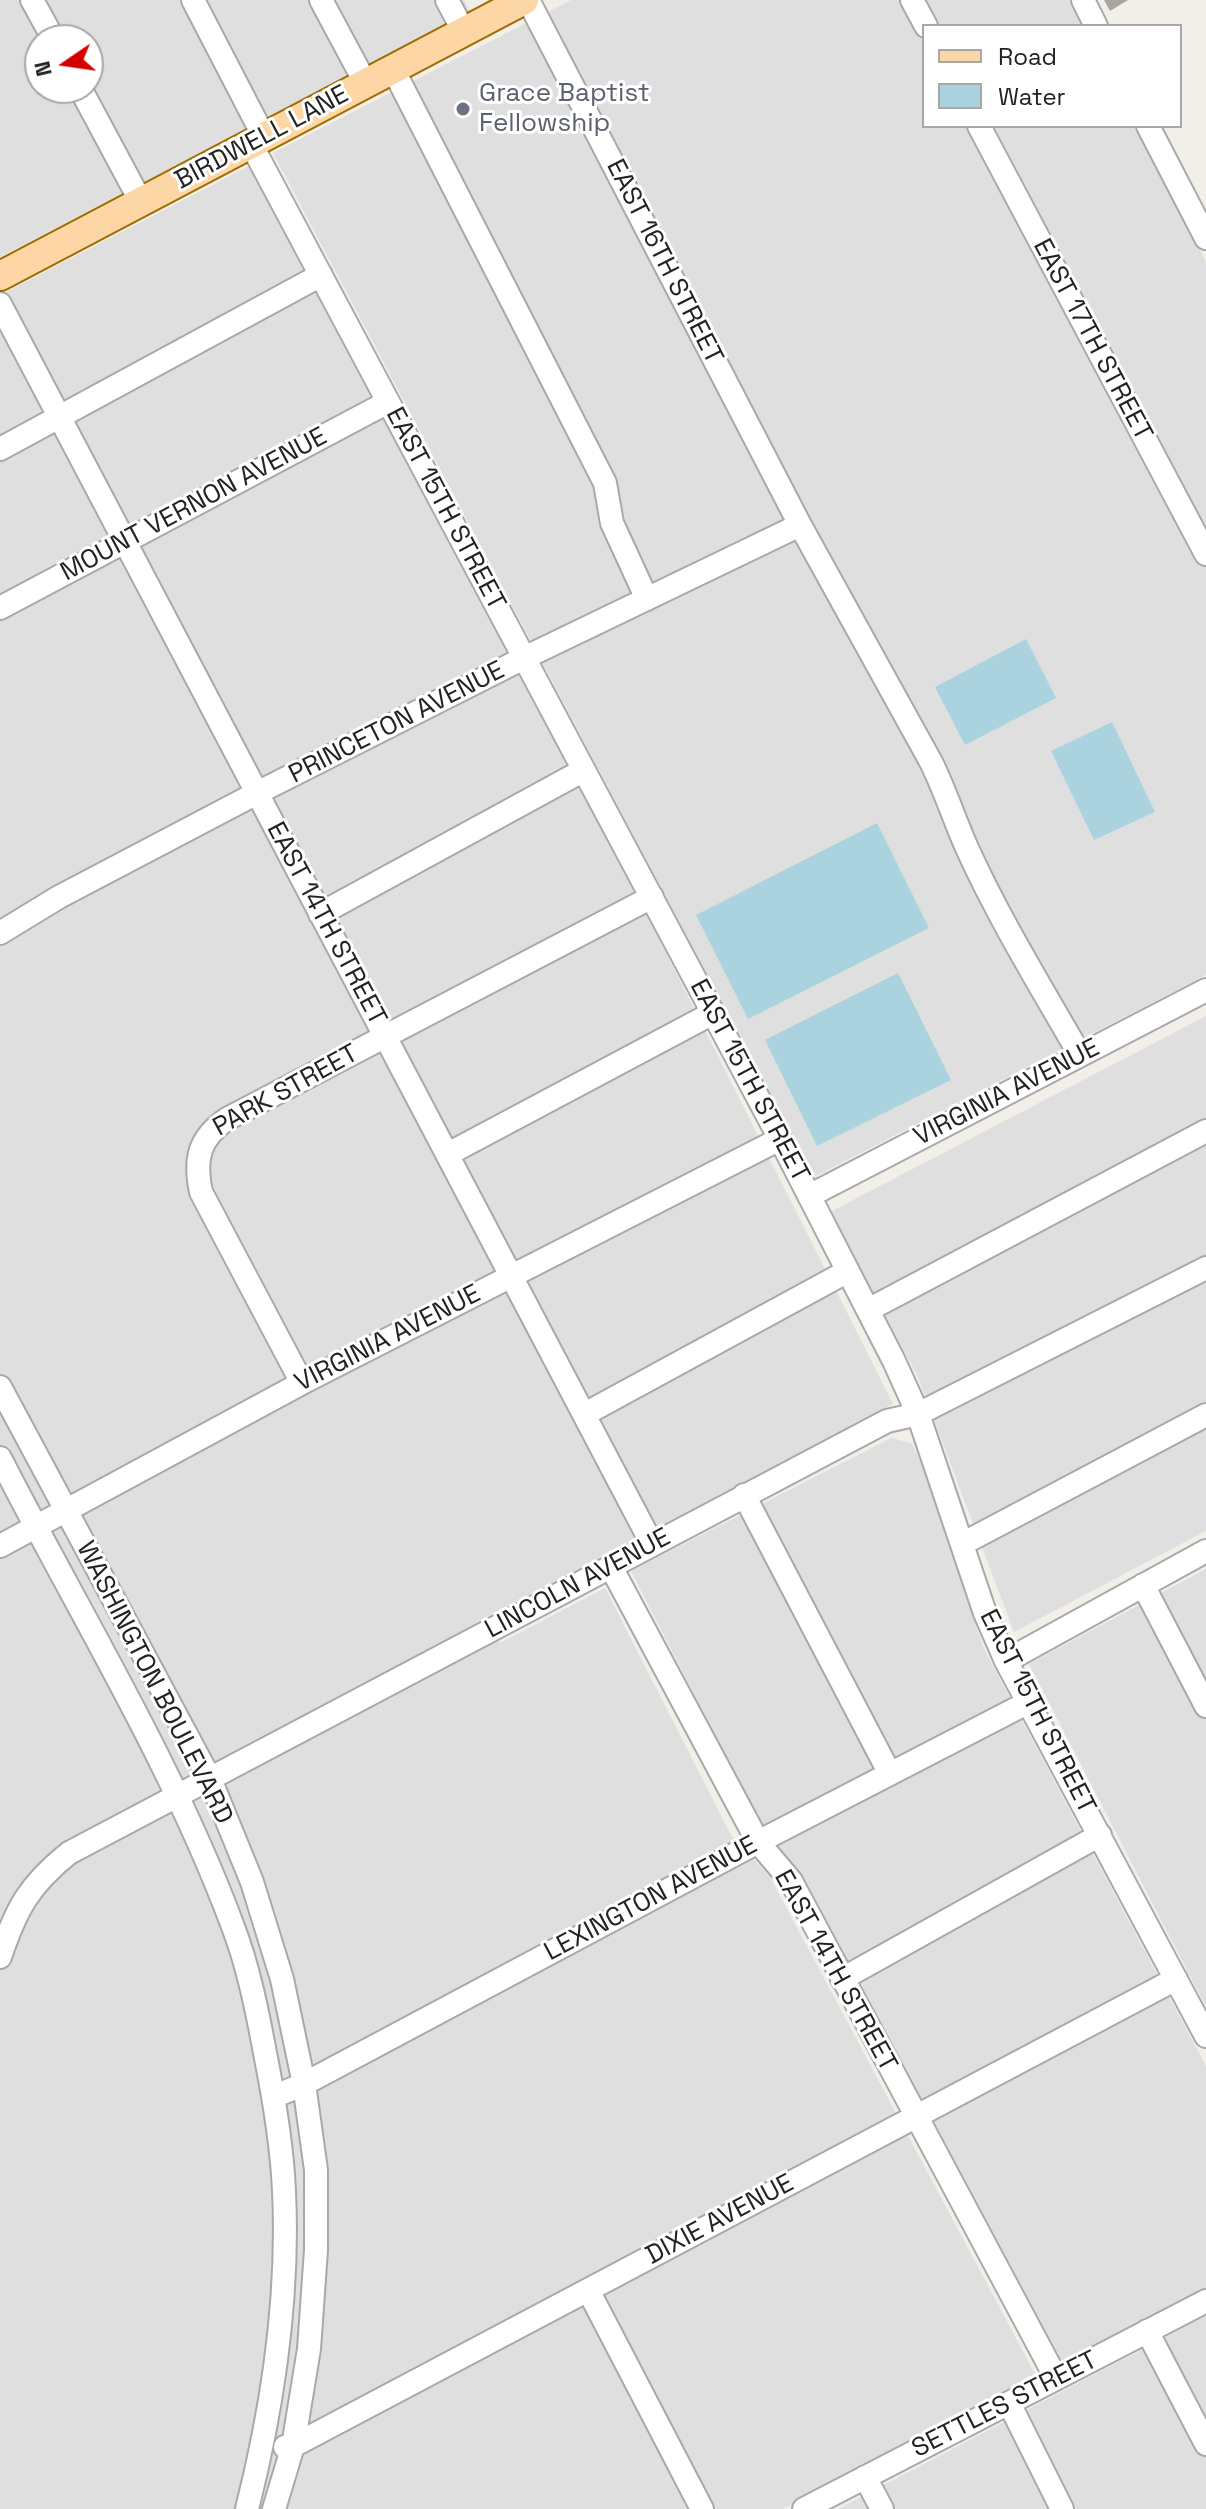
<!DOCTYPE html>
<style>
body{margin:0}
#map{position:relative;width:1206px;height:2509px;overflow:hidden;background:#f2efe9;font-family:"Space Grotesk",sans-serif}
canvas{display:block}
.legend{position:absolute;left:922px;top:24px;width:260px;height:104px;box-sizing:border-box;background:#fff;border:2px solid #a7a7a7;margin:0;padding:10px 14px;list-style:none;font-size:24px;color:#222}
.legend li{display:flex;align-items:center;gap:16px;height:40px}
.legend b{width:40px;border:2px solid #a7a7a7}
.north{position:absolute;left:24px;top:24px;width:80px;height:80px;box-sizing:border-box;background:#fff;border:2px solid #a7a7a7;border-radius:50%;rotate:257deg;font-size:22px;font-weight:700;line-height:32px;text-align:center;color:#222}
.north::after{content:'';display:block;margin:auto;width:28px;height:36px;background:#d40000;clip-path:polygon(50% 0,100% 100%,50% 72%,0 100%)}
</style>
<div id="map">
<canvas width="1206" height="2509"></canvas>
<ul class="legend">
<li><b style="height:10px;background:#fcd6a4"></b>Road</li>
<li><b style="height:22px;background:#aad3df"></b>Water</li>
</ul>
<div class="north">N</div>
</div>
<script>
const context = document.querySelector('canvas').getContext('2d');
context.lineJoin = 'round';
function fillPath(path, color) {
  context.fillStyle = color;
  context.fill(path, 'evenodd');
}
function stroke(path, color, width, dash) {
  context.strokeStyle = color;
  context.lineWidth = width;
  context.lineCap = dash ? 'butt' : 'round';
  context.setLineDash(dash || []);
  context.stroke(path);
}
function label(font, color, halo, rows, align = 'center') {
  context.font = font + ' "Space Grotesk",sans-serif';
  context.lineWidth = 6;
  context.setLineDash([]);
  context.textBaseline = 'middle';
  context.strokeStyle = halo;
  context.fillStyle = color;
  for (const [text, x, y, turn = 0] of rows) {
    context.save();
    context.translate(x, y);
    context.rotate((+turn || 0) * Math.PI / 180);
    context.textAlign = isNaN(turn) ? turn : align;
    if (halo) context.strokeText(text, 0, 0);
    context.fillText(text, 0, 0);
    context.restore();
  }
}
fillPath(new Path2D(`
 M0 0H464L470 12 0 257ZM40 40H88V88H40Z
 M571 0H1071L1084 26H924V126H1136L1206 262V975L814 1177 273 153Z
 M251 165 652 925 893 1404 487 1617 500 1643 605 1588 731 1835 770 1877 1035 2374 783 2509H0V295Z
 M1206 1016V1531L1014 1632 917 1375 830 1212Z
 M891 1438 911 1443 921 1461 984 1649 1206 2066V2288L1060 2365 789 1859 759 1821 631 1571Z
 M1206 1569V2007L1029 1664Z
 M1206 2316V2509H838Z`), '#e0dfdf');
fillPath(new Path2D(`
 M1026 639 1056 698 965 745 935 687Z
 M1112 722 1155 812 1094 840 1051 751Z
 M877 823 929 928 748 1019 696 915Z
 M898 973 951 1080 817 1146 765 1040Z`), '#aad3df');
const minor = new Path2D(`
 M32 0 54 40
 M193 0 264 137
 M321 0 366 84
 M447 0 464 32
 M528 0 800 525 931 762C945 790 954 819 967 848 999 919 1041 987 1080 1055
 M912 0 926 26
 M1083 0 1096 26
 M393 69 605 483 612 523 647 599
 M80 88 141 202
 M979 126 1206 554
 M1148 126 1206 238
 M251 144 780 1139 894 1361 918 1414 985 1613 1006 1661 1206 2036
 M0 304 652 1544
 M0 449 321 275
 M0 608 388 402
 M320 914 584 770
 M0 933 59 897 257 793 524 658 800 525
 M448 1154 713 1013
 M809 1196 1206 990
 M868 1310 1206 1131
 M302 1383 201 1192C194 1159 199 1138 227 1119L652 897
 M0 1387 210 1779 252 1882 282 1979 304 2084 316 2170V2250L309 2349 293 2446 274 2509
 M585 1414 848 1271
 M0 1458C79 1613 171 1761 232 1924 248 1965 257 2010 265 2053 274 2098 282 2145 284 2191 289 2297 273 2406 247 2509
 M744 1495 890 1774
 M962 1544 1206 1415
 M0 1546 302 1383 780 1139
 M611 1567 758 1842 791 1881 1056 2378
 M1143 1585 1206 1706
 M1006 1661 1206 1551
 M0 1957C16 1909 29 1885 69 1853L887 1421 918 1414 1206 1268
 M842 1979 1100 1835
 M273 2097 304 2084 758 1842 1029 1702
 M588 2290 702 2509
 M1147 2331 1206 2444
 M1009 2403 1062 2509
 M285 2447 293 2446 1176 1979
 M865 2477 882 2509
 M804 2509 1206 2301`);
const major = new Path2D(`
 M0 276 524 0`);
stroke(minor, '#a9a9a9', 26);
stroke(major, '#a06b00', 32);
stroke(minor, '#fff', 22);
stroke(major, '#fcd6a4', 28);
fillPath(new Path2D(`
 M1104 0H1128L1110 11Z`), '#aba49e');
for (const [x, y, r, color] of [
 [463,109,8,"#6b7280"]
]) {
  const dot = new Path2D();
  dot.arc(x, y, r, 0, 2 * Math.PI);
  context.fillStyle = color;
  context.fill(dot);
  stroke(dot, '#fff', 3);
}
label('26px', '#5b616d', '#fff', [
 ["Grace Baptist",479,94],
 ["Fellowship",479,124]
], 'left');
label('26px', '#222', '#fff', [
 ["BIRDWELL LANE",262,138,-28],
 ["EAST 16TH STREET",664,262,63],
 ["EAST 17TH STREET",1092,340,62],
 ["MOUNT VERNON AVENUE",194,505,-28],
 ["EAST 15TH STREET",445,509,62],
 ["PRINCETON AVENUE",397,723,-27],
 ["EAST 14TH STREET",326,924,62],
 ["EAST 15TH STREET",749,1081,62],
 ["PARK STREET",286,1091,-29],
 ["VIRGINIA AVENUE",1007,1093,-27],
 ["VIRGINIA AVENUE",388,1339,-27],
 ["LINCOLN AVENUE",578,1584,-28],
 ["WASHINGTON BOULEVARD",154,1683,63],
 ["EAST 15TH STREET",1037,1712,63],
 ["LEXINGTON AVENUE",651,1899,-28],
 ["EAST 14TH STREET",835,1971,61],
 ["DIXIE AVENUE",720,2220,-28],
 ["SETTLES STREET",1005,2405,-27]
]);
</script>
